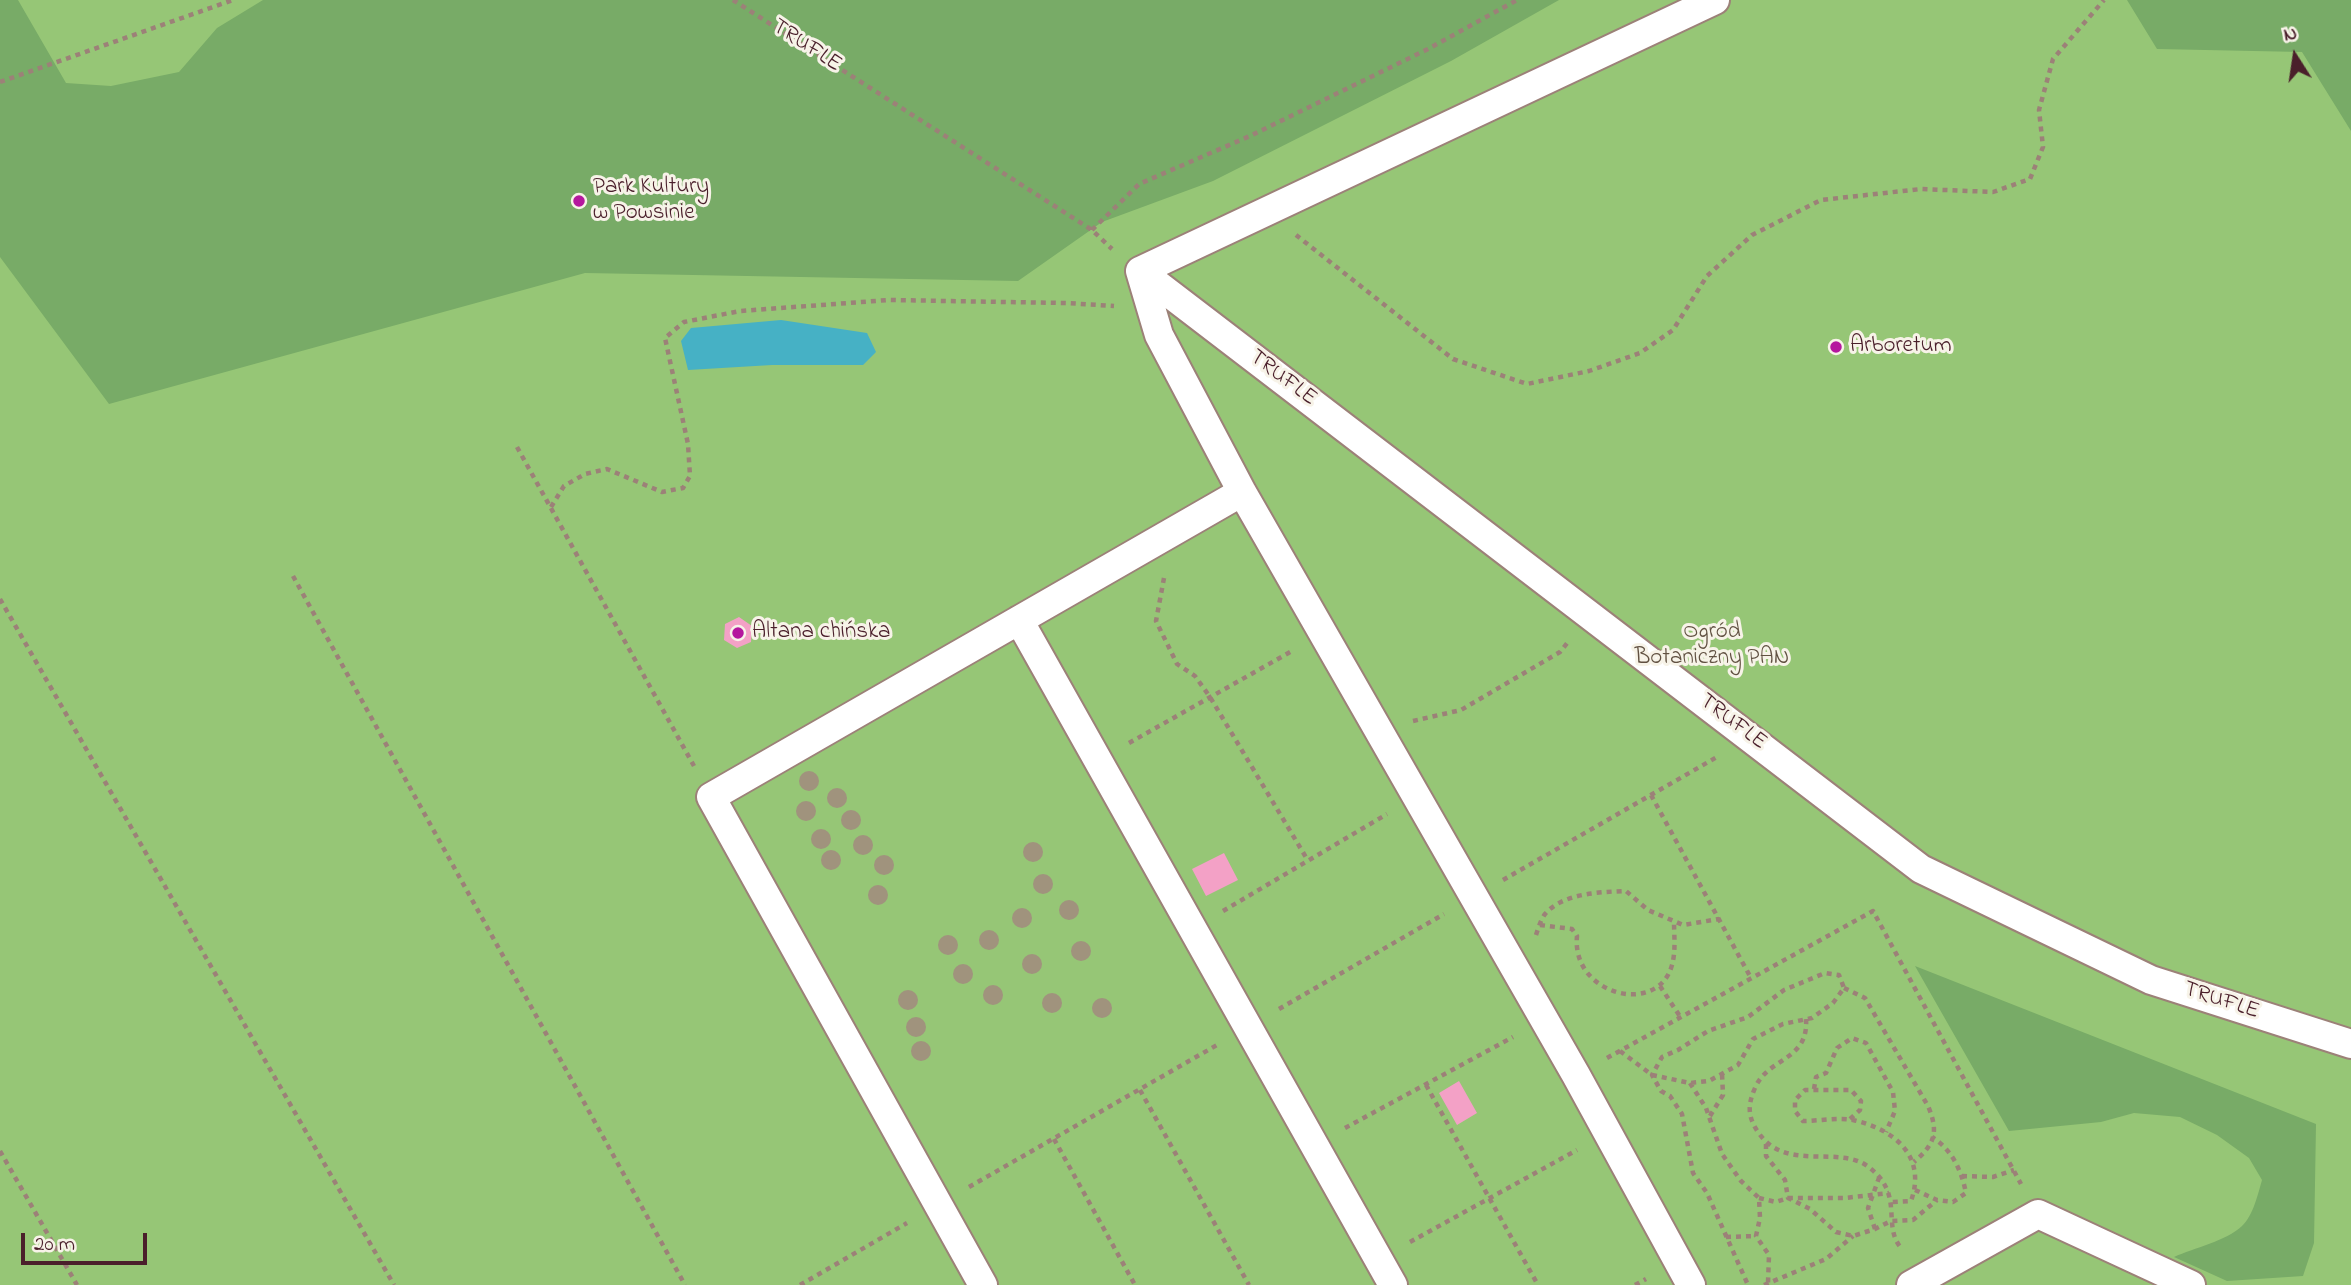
<!DOCTYPE html>
<meta charset="utf-8">
<style>
body{margin:0}
#map{position:relative;width:2351px;height:1285px;overflow:hidden;background:#eee3c6;font-family:"Indie Flower",sans-serif}
canvas{display:block}
.north{position:absolute;left:2260px;top:21px;width:70px;height:70px;-webkit-text-stroke:5px #f7f3e8;paint-order:stroke;rotate:348deg;font-size:19px;font-weight:700;line-height:28px;text-align:center;color:#4a1f2b}
.north::after{content:'';display:block;margin:auto;width:24px;height:32px;background:#4a1f2b;clip-path:polygon(50% 0,100% 100%,50% 72%,0 100%)}
.scale{position:absolute;left:21px;top:1233px;width:126px;height:32px;box-sizing:border-box;border:4px solid #4a1f2b;border-top:0;padding-left:9px;font-size:21px;line-height:24px;white-space:nowrap;color:#4a1f2b;-webkit-text-stroke:5px #f7f3e8;paint-order:stroke}
</style>
<div id="map">
<canvas width="2351" height="1285"></canvas>
<div class="north">N</div>
<div class="scale">20 m</div>
</div>
<script>
const context = document.querySelector('canvas').getContext('2d');
context.lineJoin = 'round';
function fillPath(path, color) {
  context.fillStyle = color;
  context.fill(path, 'evenodd');
}
function stroke(path, color, width, dash) {
  context.strokeStyle = color;
  context.lineWidth = width;
  context.lineCap = dash ? 'butt' : 'round';
  context.setLineDash(dash || []);
  context.stroke(path);
}
function label(font, color, halo, rows, align = 'center') {
  context.font = font + ' "Indie Flower",sans-serif';
  context.lineWidth = 6;
  context.setLineDash([]);
  context.textBaseline = 'middle';
  context.strokeStyle = halo;
  context.fillStyle = color;
  for (const [text, x, y, turn = 0] of rows) {
    context.save();
    context.translate(x, y);
    context.rotate((+turn || 0) * Math.PI / 180);
    context.textAlign = isNaN(turn) ? turn : align;
    if (halo) context.strokeText(text, 0, 0);
    context.fillText(text, 0, 0);
    context.restore();
  }
}
fillPath(new Path2D(`
 M0 0H2351V1285H0Z`), '#96c676');
fillPath(new Path2D(`
 M0 0H18L66 83 111 86 179 72 217 28 263 0H1559L1451 61 1213 181 1102 222 1018 281 585 273 109 404 0 257Z
 M2127 0H2351V131L2302 52 2157 49Z
 M1915 966 2316 1124 2314 1243 2303 1276 2227 1281 2174 1257C2194 1248 2226 1241 2242 1226 2253 1216 2258 1194 2262 1180L2249 1158 2217 1135 2180 1117 2134 1113 2101 1122 2009 1131Z`), '#78ab67');
fillPath(new Path2D(`
 M781 320 867 333 876 352 863 365H772L688 370 681 341 691 328Z`), '#46b1c5');
fillPath(new Path2D(`
 M739 617 752 626 751 642 737 648 724 640 725 624Z
 M1224 853 1238 880 1206 896 1192 869Z
 M1459 1081 1477 1113 1457 1125 1439 1093Z`), '#f3a1c6');
const pedestrian = new Path2D(`
 M1140 271 1921 869 2151 980 2351 1044
 M1140 271 1159 335 1242 492 1576 1075 1691 1285
 M1140 271 1715 0
 M1019 620 1393 1285
 M983 1285 711 797 1242 492
 M1911 1285 2038 1214 2191 1285`);
stroke(pedestrian, '#9c8178', 32);
stroke(new Path2D(`
 M733 0 1092 230 1112 249
 M0 82 233 0
 M1092 230 1139 184 1250 136 1428 49 1517 0
 M1296 235 1453 359 1527 384 1589 371 1640 353 1673 330 1707 276 1752 235 1821 200 1921 189 1993 192 2030 179 2043 147 2039 110 2053 59 2104 0
 M517 447 694 766
 M551 507 564 486 585 474 607 469 662 492 683 488 690 476 688 444 665 338 684 322 740 311 889 300 1066 303 1114 306
 M293 576 685 1285
 M1164 578 1156 621 1177 664 1195 676 1210 697 1307 859
 M0 599 394 1285
 M1413 721 1461 710 1560 652 1568 642
 M1129 743 1292 651
 M1651 795 1751 978
 M1503 880 1717 757
 M1223 911 1387 814
 M1540 925 1572 929 1577 936C1571 995 1658 1017 1672 965 1676 951 1674 935 1674 921
 M1536 935C1538 929 1541 919 1545 914 1563 893 1600 892 1626 891L1648 910 1683 925 1719 919
 M1660 986 1681 1018
 M1844 988 1865 998 1928 1106C1939 1132 1935 1144 1914 1162
 M1279 1009 1444 914
 M1806 1019C1809 1061 1768 1057 1755 1088 1748 1104 1747 1116 1758 1132 1786 1174 1840 1143 1870 1168 1905 1196 1881 1226 1902 1249
 M1620 1051 1652 1075 1690 1083 1709 1081 1738 1065 1753 1039 1783 1024 1812 1018 1833 1003 1844 988 1839 975 1825 973 1784 990 1748 1017 1708 1031 1678 1050 1662 1057 1652 1075 1661 1091 1670 1096 1682 1114 1693 1173 1707 1193 1748 1285
 M1607 1058 1873 911 2021 1184
 M1690 1083 1706 1108 1722 1154 1741 1181 1759 1198 1760 1218 1756 1236 1769 1255 1768 1283
 M1426 1085 1538 1285
 M1814 1089 1816 1077 1826 1073 1837 1048 1852 1038 1866 1043 1893 1092 1895 1111 1886 1132
 M1140 1090 1249 1285
 M1710 1116 1723 1095 1722 1074
 M1850 1119 1860 1110 1861 1101 1851 1090H1805L1795 1100V1111L1803 1121C1819 1121 1838 1117 1853 1120 1894 1129 1927 1156 1911 1201L1892 1202
 M1345 1128 1513 1037
 M1054 1139 1135 1285
 M1766 1144V1156L1785 1180 1788 1198 1810 1209 1836 1232 1853 1236 1875 1229 1891 1221 1913 1220 1937 1200
 M0 1151 77 1285
 M1962 1176 1993 1177 2014 1170
 M969 1187 1217 1045
 M1915 1190 1937 1200 1953 1202 1966 1193C1961 1169 1952 1150 1932 1137
 M1759 1198 1776 1202 1788 1198H1845L1889 1193
 M1875 1229 1868 1208 1879 1178
 M1726 1237 1756 1236
 M1410 1242 1577 1150
 M800 1285 907 1223
 M1635 1285 1646 1279
 M1764 1285 1826 1259 1853 1236`), '#9c8178', 4.5, [5, 5]);
stroke(pedestrian, '#fff', 28);
context.fillStyle = '#a0937d';
for (const [x, y] of [
 [809,781],
 [837,798],
 [806,811],
 [851,820],
 [821,839],
 [863,845],
 [1033,852],
 [831,860],
 [884,865],
 [1043,884],
 [878,895],
 [1069,910],
 [1022,918],
 [989,940],
 [948,945],
 [1081,951],
 [1032,964],
 [963,974],
 [993,995],
 [908,1000],
 [1052,1003],
 [1102,1008],
 [916,1027],
 [921,1051]
]) {
  context.beginPath();
  context.arc(x, y, 10, 0, 2 * Math.PI);
  context.fill();
}
for (const [x, y, r, color] of [
 [579,201,7,"#b5179e"],
 [1836,347,7,"#b5179e"],
 [738,633,7,"#b5179e"]
]) {
  const dot = new Path2D();
  dot.arc(x, y, r, 0, 2 * Math.PI);
  context.fillStyle = color;
  context.fill(dot);
  stroke(dot, '#f7f3e8', 2.5);
}
label('23px', '#4a1f2b', '#f7f3e8', [
 ["TRUFLE",806,47,33],
 ["TRUFLE",1282,379,37],
 ["TRUFLE",1732,723,37],
 ["TRUFLE",2221,1002,18]
]);
label('23px', '#4a1f2b', '#f7f3e8', [
 ["Park Kultury",593,188],
 ["w Powsinie",593,214],
 ["Arboretum",1850,347],
 ["Altana chińska",752,633]
], 'left');
label('23px', '#615142', '#f7f3e8', [
 ["Ogród",1712,633],
 ["Botaniczny PAN",1712,659]
]);
</script>
